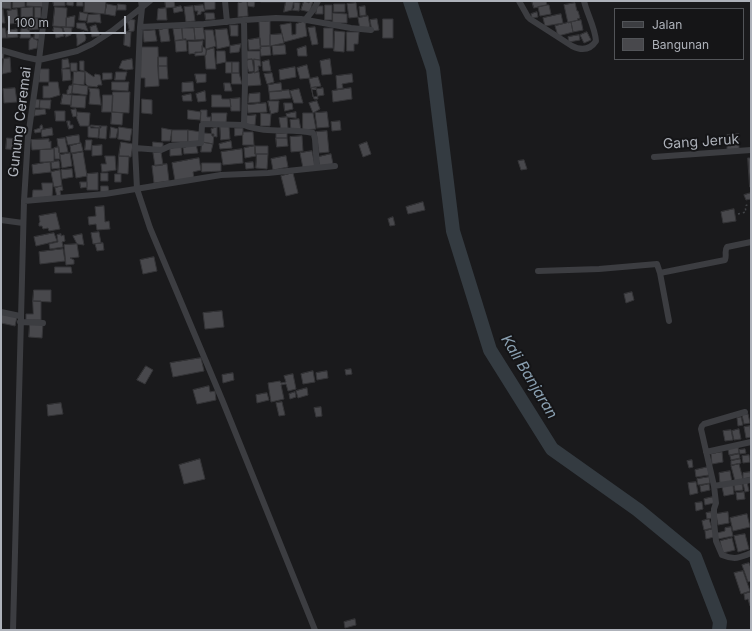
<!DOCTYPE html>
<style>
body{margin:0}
#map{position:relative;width:752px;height:631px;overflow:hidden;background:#1a1a1c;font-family:Inter,sans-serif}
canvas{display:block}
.frame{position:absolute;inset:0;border:2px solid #aeb2ba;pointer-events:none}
.legend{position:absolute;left:614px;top:8px;width:130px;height:52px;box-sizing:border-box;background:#151517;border:1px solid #525458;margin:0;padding:5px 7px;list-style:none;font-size:12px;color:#aeb2ba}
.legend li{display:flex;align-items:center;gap:8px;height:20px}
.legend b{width:20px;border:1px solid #525458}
.scale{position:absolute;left:8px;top:16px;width:118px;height:18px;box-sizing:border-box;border:2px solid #aeb2ba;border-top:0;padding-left:5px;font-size:12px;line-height:14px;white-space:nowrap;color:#aeb2ba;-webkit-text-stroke:3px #151517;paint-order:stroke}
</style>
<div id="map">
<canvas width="752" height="631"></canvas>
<div class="frame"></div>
<ul class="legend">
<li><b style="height:5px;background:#3c3d41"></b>Jalan</li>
<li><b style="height:11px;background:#48484c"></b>Bangunan</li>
</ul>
<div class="scale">100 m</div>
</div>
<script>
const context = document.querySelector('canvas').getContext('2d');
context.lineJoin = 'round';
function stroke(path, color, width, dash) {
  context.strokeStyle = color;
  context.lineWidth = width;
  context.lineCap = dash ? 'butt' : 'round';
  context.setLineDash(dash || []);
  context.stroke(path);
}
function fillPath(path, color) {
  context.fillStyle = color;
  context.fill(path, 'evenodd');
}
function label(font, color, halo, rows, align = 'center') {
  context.font = font + ' Inter,sans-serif';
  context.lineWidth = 4;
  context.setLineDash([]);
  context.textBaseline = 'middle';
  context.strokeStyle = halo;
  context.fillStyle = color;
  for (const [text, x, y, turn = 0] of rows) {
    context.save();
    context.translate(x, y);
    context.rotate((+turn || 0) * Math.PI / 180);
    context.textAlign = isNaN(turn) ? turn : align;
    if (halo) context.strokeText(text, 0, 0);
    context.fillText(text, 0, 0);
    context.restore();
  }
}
stroke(new Path2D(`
 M410 1 433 69 453 231 490 350 552 449 638 510 695 557 720 622 719 630`), '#343b41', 14);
const building = new Path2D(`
 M1 1H11V9L1 8Z
 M13 1H25V7L13 8Z
 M27 1H43V7L27 6Z
 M53 1H65V6H54Z
 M67 1H74L73 6 67 5Z
 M77 1H83V6H77Z
 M85 1H106L105 14 84 12Z
 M165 1H174L175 7 166 8Z
 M215 1V9L205 10 204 2Z
 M247 1 248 16 238 17V3Z
 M248 1H255L254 7 248 6Z
 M261 1H285V2H261Z
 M286 1H294V8L292 10 284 12Z
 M304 1 309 3 310 1H313L310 12 301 10Z
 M532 1H546L547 5 534 8Z
 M294 2 300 3 299 11 292 10Z
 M356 3 358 17 349 18 347 4Z
 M575 3 577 11H578L580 18 577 19 578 20 568 23 564 5Z
 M107 4 117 6 115 16 105 14Z
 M118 4 126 5V10H117Z
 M334 4H345V12H334Z
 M203 5 205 11 201 12V14L197 15 198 11H195L194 6Z
 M325 5H332V20H325Z
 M547 5H549L551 14 540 16 538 7Z
 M181 6 183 11 174 13 173 8Z
 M193 6 195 21 186 22 184 7Z
 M317 6H323V14H316Z
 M365 6 366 15 360 16 359 7Z
 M33 7V17H26V23H21V8Z
 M35 7H41V18H35Z
 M55 7 67 8 66 27 53 26Z
 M166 8 167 20H157L158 9Z
 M3 9 5 23H1V10Z
 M17 9 19 23 9 24 7 11Z
 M80 12 88 14 86 21 79 20Z
 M537 12 538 17 532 18 531 14Z
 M205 13H214L215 19 206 20Z
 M333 13 347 14V23H333Z
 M100 14 101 23 95 22 87 23 88 15Z
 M561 14 563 23 545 26 543 18Z
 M75 16 74 27H66V18Z
 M368 16 370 27 360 29 358 18Z
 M35 18H38L39 29 28 30 27 19Z
 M127 19 135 20 134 31 127 32 129 30Z
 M377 19 379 30 372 31 370 20Z
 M383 19H393V38H383Z
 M581 20 583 30 573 32 571 22Z
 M270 21V46H260L259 22Z
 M305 21 307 36 284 42 280 25 291 23 292 35 296 34V24Z
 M571 22 573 32 558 36 555 26Z
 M77 23H85L88 31 77 28Z
 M96 25 100 36 92 37 90 27Z
 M230 25H238V36H231Z
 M54 27 62 28 64 36 56 38 55 33 53 31Z
 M63 27 72 28 71 35 66 37Z
 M203 27 205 39 195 40 194 28Z
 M315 27 318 44 312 45 308 28Z
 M1 28H5L7 38H1Z
 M29 28 31 38H20L21 29Z
 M168 28 170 41 161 42 159 30Z
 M182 28 183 40 175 41 173 29Z
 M182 28H194L195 40H183Z
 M324 28H333V48H324Z
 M17 29 18 37 7 38V31Z
 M227 29 230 46 217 49 215 30Z
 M155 30 157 41 144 42 143 31Z
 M205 30H213L216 46 206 49Z
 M125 31 131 32 130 47 124 45Z
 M335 31 345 32 344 52 334 51Z
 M35 32 40 33 41 39H34Z
 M84 32 86 38 85 41 77 46V39L76 34Z
 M347 32H359L358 44H354V51H347Z
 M587 32 591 40 584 43 580 35Z
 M282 34 284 43 270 46V35Z
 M579 35 580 40 569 42 568 37Z
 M32 37 38 41 37 48 29 50V41Z
 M260 38 261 49 249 50 248 40Z
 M186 39 187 51 176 52 175 41Z
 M203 41 202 52 189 54 188 42Z
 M241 44 239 52 230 53V46Z
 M285 45 286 54 273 55 272 46Z
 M202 46 206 49V55L195 56V52H202Z
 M270 46 271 55 261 56 260 47Z
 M306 46 307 56H298L297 49Z
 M141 47H158L159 86 145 87V78H141Z
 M214 48 216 69H206L205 56 207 50Z
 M217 51H225L226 62 217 64Z
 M247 51H260V60L247 59Z
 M1 52 4 53 2 74H1Z
 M158 57H167V66H158Z
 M10 58 11 72 2 74V59Z
 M68 59 70 67 62 69V60Z
 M132 59 133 69 126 70 119 68 122 61Z
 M252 59 254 71 249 72 245 61Z
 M254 59 260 60 261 66H258L259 70 255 73Z
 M330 59 332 74 322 75 320 61Z
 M269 60 271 71H263L262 62Z
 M80 61H84V71L80 70Z
 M226 62H232V73H226Z
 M232 62H239V73H232Z
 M71 63H77V72L71 71Z
 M307 65 310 78 300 79 297 68Z
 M158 66H167L168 79H159Z
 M295 67 296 77 280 80 279 70Z
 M40 69H49V82H39Z
 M62 69H70L71 80 63 81Z
 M74 71 85 72 84 85 73 84Z
 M85 71 94 77 95 74 100 75 102 85H98L97 87 88 86 86 84Z
 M116 72H127L125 80H115Z
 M259 72 261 85 247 86V74Z
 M103 73H112V79L103 80Z
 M232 73H239L242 84H232Z
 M272 73 274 82 267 84 264 74Z
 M195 74H206V82L197 83Z
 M352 74 353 82 342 84 343 88 337 89 336 76Z
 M318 77 321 86 311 88 309 79Z
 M49 82H58L60 95 50 98H43V86H48Z
 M112 82H129L128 91 112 90Z
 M193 82 194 91 182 92V83Z
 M224 83H230L232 91H225Z
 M281 83 282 91 269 92 268 85Z
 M73 84 88 86 87 95 72 93Z
 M73 85 72 93 67 95V90H68L69 86Z
 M316 87 318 99H314L311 88Z
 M15 88 17 102 4 103 3 89Z
 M89 88 99 89 101 105 89 104 90 93Z
 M323 88 324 95 313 97 312 90Z
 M351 88 352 99 333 102 332 91Z
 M299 89 303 103H294L290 91Z
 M289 90 291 98 270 100 269 92Z
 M205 91 206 101 198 102 196 94Z
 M113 92H130L129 113 112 112Z
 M260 93V102L248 103 249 94Z
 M63 94 72 95 71 105 61 104Z
 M191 94 192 101H183L182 96Z
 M72 95 86 96 85 108 71 107Z
 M103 95H113L112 112H102Z
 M212 95H221L222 99H230L231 107H212Z
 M240 98V111H231L230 99Z
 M35 99 40 100 39 108H34Z
 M142 99 152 100V114L142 113Z
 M40 100H51L50 109 40 108Z
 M268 101H279L278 112 271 114Z
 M317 101 320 109 313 113 309 103Z
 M266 103 267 112 248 113 247 105Z
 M284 103H292L293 109 285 111Z
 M45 109 46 114 34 116 35 110Z
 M76 109 77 116 73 117 71 110Z
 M188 110 201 112 200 120 188 119Z
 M201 110H207V117H211V123L201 122Z
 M55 111H65V121H56Z
 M77 112 90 113 89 126H80L77 119Z
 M112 112 123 113 122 125 111 124Z
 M296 112V118L287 117 286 114Z
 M327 112 329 127 317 128 315 113Z
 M212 113H227L226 123H211Z
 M261 113 271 114 270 126H261Z
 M303 113H313L316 129 303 130Z
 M256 115 255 125H246V116Z
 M287 117 288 129 281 130 279 118Z
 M299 119 301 130 291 131 290 120Z
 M67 121H70V125H73V128L69 129Z
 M340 121 341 130 332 131 331 122Z
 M42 125 43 128 41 132 35 133 34 130 40 128V126Z
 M91 125 101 126V128H91Z
 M89 126 99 128 98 138 88 137V127Z
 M100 126H107L106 139 99 138Z
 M220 126H229L230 139 221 140Z
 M111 127 118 129 116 138H110Z
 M119 127 132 129 130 141 118 139Z
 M217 127V137L212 136 211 129Z
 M52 128 53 135 42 137 41 130Z
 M162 128 172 130 170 141H162Z
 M235 128H243V135L235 136Z
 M172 130H188V142H172Z
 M188 130 201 132 200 143 188 142Z
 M327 131 329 152 319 153 316 132Z
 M243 132H253L254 145H243Z
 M204 133 214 134 213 144 202 142Z
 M287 133V138H276V134Z
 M739 134V149L727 150V135Z
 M79 135 80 143 68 145 66 137Z
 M302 136 303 151 291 152 290 137Z
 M7 138 21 139V150L6 149Z
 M65 138 68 152 59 153 57 139Z
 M276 138H287L288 146 277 147Z
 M49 139V142L51 141V149L32 150 31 140Z
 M86 140H92L91 150H85Z
 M231 141 232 148 220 149 219 144Z
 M121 142 133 144 131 157 119 156Z
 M153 142 163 143V149H153Z
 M202 142 213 144 211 152H201Z
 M367 142 371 154 363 157 359 145Z
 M81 143 83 151 71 153 70 146Z
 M196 144 198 153 184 154 183 148Z
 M102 145V155L92 156V146Z
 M181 146 182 155 170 156V149Z
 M255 146 256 156 245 158 244 148Z
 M255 146H268V154H255Z
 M59 147 60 159H55L54 148Z
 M54 149V162H40V150Z
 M242 149 243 163 223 165 221 152Z
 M312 151 315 166 303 168 300 153Z
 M83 152 87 176 76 178 72 154Z
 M161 152 163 165 155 166 153 153Z
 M70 153 72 166 62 168 60 155Z
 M257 154H268L267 169 256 168Z
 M331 154 333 164 320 167 318 157Z
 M105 156H115L116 170 102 172 101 164H106Z
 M119 156H129L128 174 118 173Z
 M286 156 288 167 273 170 271 159Z
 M199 158 201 170 193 172 194 178 175 181 172 163Z
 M748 158H751V187H750Z
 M524 160 527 169 521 170 518 161Z
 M59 161 60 168 52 169 51 162Z
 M50 162 51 172 33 174 32 165Z
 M253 162 254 168 246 169 245 163Z
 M202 163H221V171L202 172Z
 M167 164 169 181 154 183 152 166Z
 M72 169 73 177 62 179 61 170Z
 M60 170 62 186 54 187 51 172Z
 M98 173V190H87V174Z
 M101 173H108V181H101Z
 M293 173 298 193 286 196 281 176Z
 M115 174H121V182H115Z
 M80 182H87V187L81 188Z
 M42 183H53L52 198 32 199 33 190H42Z
 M62 186 63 190 60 191 61 196 57 197 55 188Z
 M101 186H108L109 192H101Z
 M751 193V199L746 200 744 195Z
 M423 202 425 210 408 214 406 207Z
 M104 206 105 222 109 221 110 229 97 230 96 224 89 225 88 217 96 216 95 207Z
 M734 209 736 221 723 223 721 212Z
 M56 213 60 229 49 231 48 228 43 229 42 226H39V223L40 222 39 216Z
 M393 217 395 225 390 226 388 219Z
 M99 232 101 243 93 244 91 233Z
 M54 233 57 241 36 246 34 237Z
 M61 234V236L64 235 65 241 62 242 63 247 50 249 49 244 58 242 57 235Z
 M82 234 84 245 77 244 73 236Z
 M103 243 104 250 97 251 95 244Z
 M77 244 79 257 70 258 74 260V264L66 265 64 245Z
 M63 249 65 261 40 264 39 252Z
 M154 257 157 271 143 274 140 260Z
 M55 267H71L72 273H55Z
 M34 290H51V302L33 301Z
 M632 292 634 300 626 303 624 294Z
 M33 301H41V320H26V314H33Z
 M222 311 224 327 205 329 203 313Z
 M1 314 17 317 15 326 1 323Z
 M30 324H43L42 338 29 337Z
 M201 358 204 371 173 377 170 363Z
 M146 366 153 370 145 384 137 380Z
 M351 369 352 374 346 375 345 370Z
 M313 371 315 382 303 384 301 374Z
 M327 371 328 378 317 380 316 373Z
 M233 373 234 380 223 383 222 375Z
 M293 374 296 389 288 391 286 384 281 385 284 399 271 402 268 383 280 381 281 383 286 382 284 376Z
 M209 386 210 392 215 391 216 400 197 404 193 390Z
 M307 388 308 395 298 398 296 391Z
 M295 392 296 397 290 399 289 394Z
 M267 393 269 400 257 403 256 395Z
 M282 402 285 415 279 416 276 403Z
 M61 403 63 414 48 416 47 405Z
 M321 407 322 416 316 417 314 408Z
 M748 414 750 423 744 424 742 415Z
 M741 417 743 425 738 426 737 418Z
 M750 426 751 437 746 438 744 427Z
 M739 429 741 439 734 440 732 431Z
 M731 430 733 440 725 441 723 431Z
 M738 447 739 453 729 455 728 449Z
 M745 449 746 453 740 454 739 450Z
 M722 452 723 462 712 464 711 454Z
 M739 454 740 458 731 460 730 456Z
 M749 455 750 462 743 463 742 456Z
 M200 459 205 479 184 484 179 465Z
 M740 459 741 463 731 465V461Z
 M692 460 693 467 689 468 687 461Z
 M739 464 743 479 735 481 731 466Z
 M708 467 709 475 696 477 695 470Z
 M730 471 732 482 720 484 719 473Z
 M750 472 751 477 743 479V473Z
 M709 477 710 483 698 485 697 479Z
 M696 482 698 493 690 495 688 483Z
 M747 482 749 491 745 492 743 483Z
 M709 484 710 490 701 492 700 486Z
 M742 484 743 490 735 491 734 485Z
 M733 485 734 494 724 496 722 487Z
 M744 492 745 499 737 500 736 493Z
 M713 497 714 503 705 505 704 499Z
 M702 502 703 509 696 511 695 503Z
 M711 512 712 518 707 519 706 513Z
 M728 512 729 523 718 525 716 514Z
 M747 514 750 527 733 531 730 518Z
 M709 519 712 528 704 530 702 521Z
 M731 527 733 536 718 539 717 533 725 531V528Z
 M713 529 714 537 706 539 705 531Z
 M745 534 749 549 738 552 734 536Z
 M732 538 735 550 723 553 720 541Z
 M749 563 751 568V581L748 582 742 565Z
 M743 571 750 591 741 594 734 573Z
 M751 592V606H750L748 599 745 600 744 594Z
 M355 619 356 625 345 628 344 622Z`);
fillPath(building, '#48484c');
stroke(building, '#353538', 1);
stroke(new Path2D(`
 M738 214 746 212 745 206 751 203`), '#424448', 1.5, [2, 3]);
stroke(new Path2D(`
 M141 1 142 8 140 27 135 148 137 189 150 228 223 402 315 630
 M225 1 227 22
 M519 1 528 17 530 19 572 46C582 51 590 50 596 41 595 27 587 14 584 1
 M244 20 245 83 244 125C266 134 291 128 313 133L314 135 315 139 317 168
 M305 20 314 9 318 1
 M140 27 204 24 244 20 276 18 301 19 351 28 371 30
 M1 50 25 57 39 60 77 51 92 44 112 31 150 1
 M135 148 161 150 170 146 201 143 202 125 204 124 244 125
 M654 157 751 150
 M24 201 105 194 221 175 268 173 335 166
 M1 220 23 223
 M538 271 599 269 657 264 660 273 669 321
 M660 273 725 260C727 255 724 251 727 247L751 242
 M1 312 20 316
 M20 322 43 323
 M745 412 704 424 702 426 701 429 714 486 716 503 714 509V522L716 541 722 555C734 560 740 558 751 553
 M706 452 751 442
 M714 486 751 480
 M13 630 24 201 28 137 39 60 46 1`), '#3c3d41', 6);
label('14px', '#aeb2ba', '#151517', [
 ["Gunung Ceremai",20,122,-83],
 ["Gang Jeruk",701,142,-4]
]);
label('italic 15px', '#8aa0b1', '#151517', [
 ["Kali Banjaran",529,377,59]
]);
</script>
